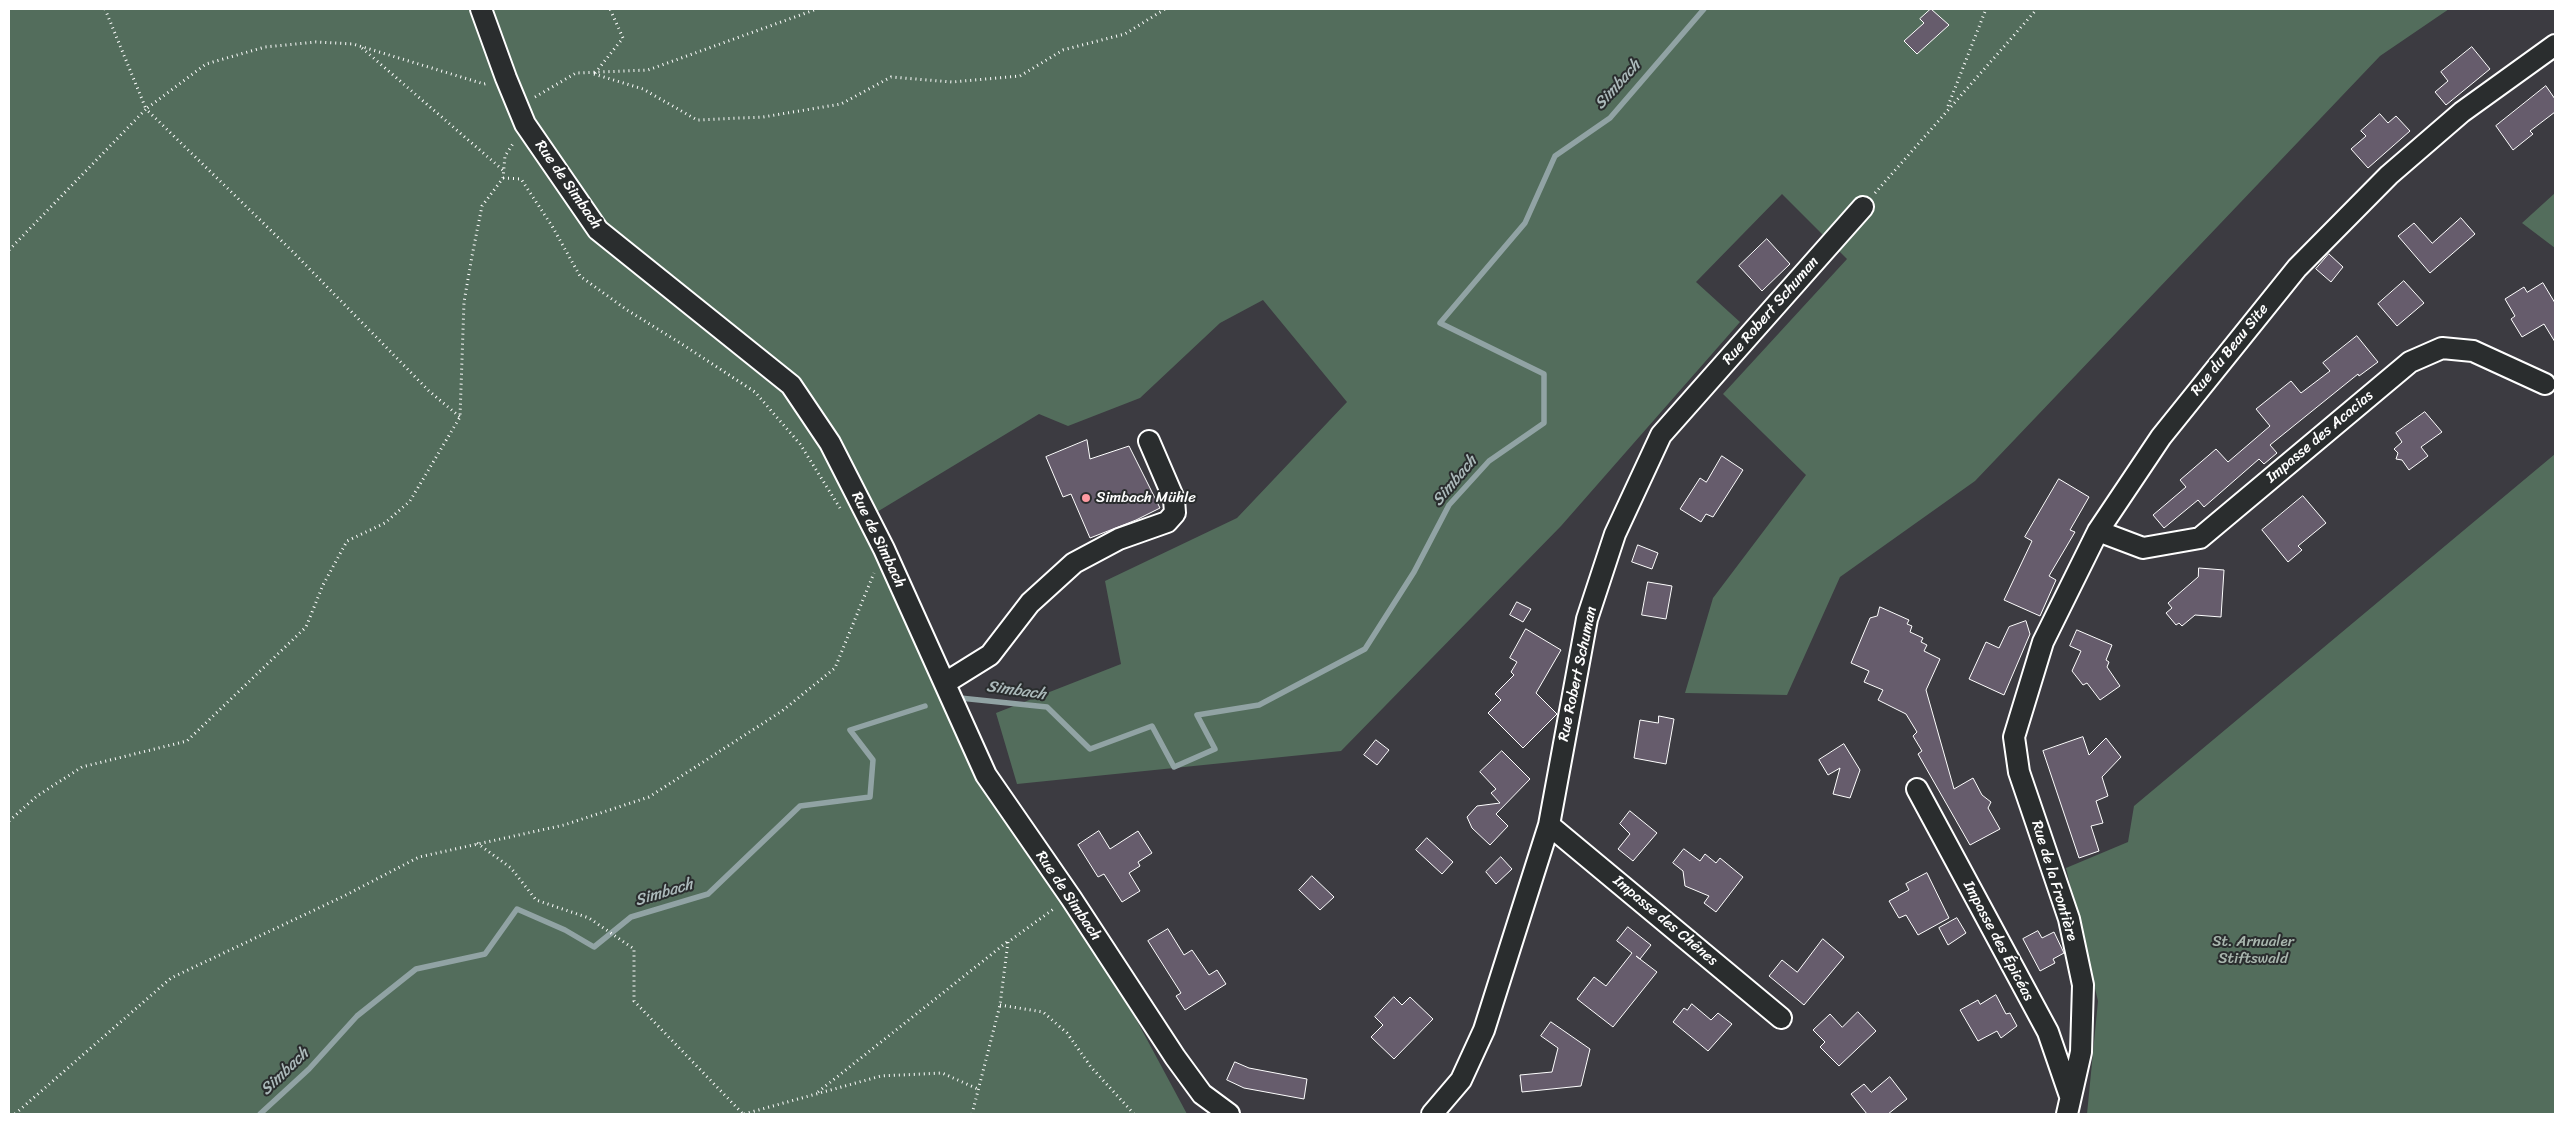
<!DOCTYPE html>
<meta charset="utf-8">
<style>
body{margin:0}
#map{position:relative;width:2564px;height:1123px;overflow:hidden;background:#3c3b41;font-family:Sriracha,sans-serif}
canvas{display:block}
.frame{position:absolute;inset:0;border:10px solid #fff;pointer-events:none}
</style>
<div id="map">
<canvas width="2564" height="1123"></canvas>
<div class="frame"></div>
</div>
<script>
const context = document.querySelector('canvas').getContext('2d');
context.lineJoin = 'round';
function fillPath(path, color) {
  context.fillStyle = color;
  context.fill(path, 'evenodd');
}
function stroke(path, color, width, dash) {
  context.strokeStyle = color;
  context.lineWidth = width;
  context.lineCap = dash ? 'butt' : 'round';
  context.setLineDash(dash || []);
  context.stroke(path);
}
function label(font, color, halo, rows, align = 'center') {
  context.font = font + ' Sriracha,sans-serif';
  context.lineWidth = 4;
  context.setLineDash([]);
  context.textBaseline = 'middle';
  context.strokeStyle = halo;
  context.fillStyle = color;
  for (const [text, x, y, turn = 0] of rows) {
    context.save();
    context.translate(x, y);
    context.rotate((+turn || 0) * Math.PI / 180);
    context.textAlign = isNaN(turn) ? turn : align;
    if (halo) context.strokeText(text, 0, 0);
    context.fillText(text, 0, 0);
    context.restore();
  }
}
fillPath(new Path2D(`
 M9 9H2449L2380 56 1975 481 1840 577 1787 695 1685 693 1713 598 1806 475 1723 394 1847 259 1782 194 1696 282 1740 322 1561 526 1341 751 1017 784 996 713 1121 664 1105 581 1237 518 1347 402 1263 300 1220 323 1140 398 1068 426 1039 414 867 518 946 700 1071 898 1187 1114H9Z
 M2555 193V248L2522 223Z
 M2555 454V1114H2087L2098 1001 2066 868 2128 842 2134 806Z`), '#536d5c');
stroke(new Path2D(`
 M960 698 1047 707 1090 749 1152 726 1174 767 1215 749 1197 715 1259 705 1365 649 1414 572 1449 505 1489 461 1544 423V374L1440 323 1525 223 1555 156 1610 118 1704 9
 M260 1114 309 1069 357 1016 416 969 485 954 517 909 565 930 594 947 631 917 708 894 800 806 870 797 873 760 850 730 925 706`), '#91a3a4', 5.5);
const building = new Path2D(`
 M1931 9 1949 25 1917 54 1904 41 1924 23 1920 19Z
 M2472 47 2490 69 2446 105 2435 92 2448 81 2441 72Z
 M2546 86 2555 99V112L2530 131 2533 134 2513 150 2496 126Z
 M2380 114 2388 123 2396 116 2410 131 2368 168 2351 149 2366 136 2361 131Z
 M2461 218 2475 234 2430 273 2398 236 2414 223 2432 243Z
 M1767 239 1790 264 1762 291 1739 266Z
 M2329 254 2343 267 2331 282 2316 269Z
 M2404 281 2424 303 2397 326 2378 304Z
 M2543 283 2555 303V342L2544 324 2522 337 2511 319 2515 316 2505 299 2524 287 2527 292Z
 M2357 336 2378 362 2359 376 2358 374 2270 445 2277 453 2264 464 2259 459 2204 507 2198 500 2164 528 2153 515 2186 487 2180 480 2216 449 2228 462 2270 426 2256 409 2291 381 2301 393 2330 371 2323 363Z
 M2425 412 2442 432 2421 447 2428 456 2409 470 2402 460 2396 459 2398 453 2394 449 2402 442 2396 433Z
 M1087 440 1090 459 1129 446 1160 508 1136 520 1090 538 1071 494 1063 497 1046 457Z
 M1722 456 1743 470 1713 517 1706 514 1701 522 1680 509 1700 478 1706 482Z
 M2059 479 2089 497 2070 530 2075 532 2049 576 2056 580 2040 616 2004 600 2032 541 2025 537Z
 M2303 496 2326 523 2298 546 2302 550 2288 562 2262 530Z
 M1638 545 1658 553 1652 569 1632 562Z
 M2199 568 2224 570 2221 617 2195 615 2182 626 2179 623 2176 625 2166 613 2172 608 2168 603 2198 577Z
 M1648 582 1672 586 1666 619 1642 615Z
 M1517 602 1531 609 1523 622 1510 615Z
 M1880 607 1909 620 1907 624 1912 626 1910 632 1923 638 1921 642 1927 645 1924 651 1940 659 1926 690 1954 789 1973 778 1982 795 1991 802 1988 808 2000 829 1970 845 1918 754 1922 751 1913 736 1917 732 1906 714 1878 700 1883 690 1864 682 1869 671 1851 663 1870 618 1877 616Z
 M2026 621 2030 634 2004 695 1969 679 1986 642 1999 648 2009 627Z
 M1526 629 1561 650 1536 693 1557 714 1523 748 1488 713 1501 700 1495 694 1514 675 1511 672 1517 662 1510 658Z
 M2077 630 2112 645 2106 660 2109 662 2107 667 2120 686 2100 700 2087 683 2083 685 2072 671 2081 651 2070 646Z
 M1659 716 1674 719 1666 764 1634 758 1640 720 1658 723Z
 M2083 737 2089 755 2106 738 2121 757 2102 777 2108 796 2096 801 2103 823 2091 826 2099 851 2079 858 2043 751Z
 M1376 740 1389 750 1377 765 1364 755Z
 M1844 744 1860 770 1850 798 1833 794 1840 768 1828 775 1819 760Z
 M1502 751 1530 779 1496 814 1508 826 1490 845 1472 828 1467 817 1477 806 1500 803 1491 793 1496 789 1480 772Z
 M1630 811 1657 833 1633 861 1618 849 1630 834 1620 824Z
 M1099 831 1110 849 1138 831 1152 853 1138 862 1140 866 1129 873 1140 891 1122 902 1104 874 1098 877 1078 845Z
 M1427 838 1453 862 1442 874 1416 850Z
 M1684 849 1700 861 1705 854 1716 863 1720 858 1743 877 1716 912 1704 903 1709 896 1685 886 1683 871 1673 863Z
 M1501 857 1512 869 1496 884 1486 872Z
 M1927 873 1949 918 1918 935 1906 915 1899 918 1889 901 1909 890 1906 884Z
 M1312 876 1334 897 1320 910 1299 890Z
 M1957 918 1966 933 1948 945 1939 928Z
 M1628 927 1651 945 1640 959 1636 956 1657 972 1613 1027 1577 999 1594 977 1606 986 1632 953 1617 941Z
 M1168 929 1184 955 1192 950 1209 975 1217 970 1226 984 1185 1010 1176 996 1181 993 1148 941Z
 M2038 931 2042 938 2054 932 2064 953 2053 959 2055 963 2040 971 2023 939Z
 M1823 939 1844 957 1804 1005 1769 976 1782 960 1797 972Z
 M1996 995 2006 1014 2010 1013 2017 1026 2001 1038 1997 1031 1978 1041 1960 1010 1978 1000 1980 1004Z
 M1394 997 1402 1005 1410 997 1433 1019 1394 1059 1371 1037 1383 1025 1375 1017Z
 M1692 1004 1711 1020 1718 1013 1732 1024 1708 1051 1673 1022 1684 1008 1687 1010Z
 M1858 1012 1876 1031 1839 1066 1820 1047 1825 1042 1813 1030 1830 1014 1842 1027Z
 M1551 1022 1590 1049 1581 1086 1522 1092 1520 1075 1552 1072 1558 1048 1541 1036Z
 M1235 1062 1249 1068 1307 1079 1304 1099 1244 1088 1227 1080Z
 M1890 1077 1907 1099 1888 1114H1867L1851 1094 1864 1084 1871 1092Z`);
fillPath(building, '#665c6c');
stroke(building, '#fff', 1);
const minor = new Path2D(`
 M481 9 506 78 525 124 598 230 791 385 830 443 884 549 986 775 1071 898 1175 1057 1202 1094 1229 1114
 M2098 531 2143 548 2200 538 2410 362 2442 348 2473 351 2545 384
 M945 683 990 655 1030 603 1074 563 1119 539 1167 522 1175 513 1174 499 1149 441
 M1917 789 2048 1032 2070 1096
 M1549 825 1781 1018
 M1432 1114 1461 1080 1484 1030 1549 825 1587 619 1615 534 1661 435 1863 207
 M2067 1114 2081 1052 2083 985 2069 919 2019 772 2014 737 2043 642 2098 531 2161 437 2297 268 2389 175 2462 112 2555 45`);
stroke(minor, '#fff', 24);
stroke(new Path2D(`
 M105 9 146 109 206 64 265 47 316 42 353 44 484 84 488 83
 M362 48 504 171
 M595 73 623 38 610 9
 M594 74 643 89 697 120 763 117 841 104 891 77 952 82 1020 76 1063 50 1125 34 1165 9
 M535 97 576 73 648 70 817 9
 M1948 106 1986 9
 M503 178 521 179 552 226 580 276 627 310 685 346 755 392 800 444 840 508
 M1875 193 2037 9
 M9 250 146 109 292 251 429 391 460 417
 M9 821 37 796 82 767 187 741 306 627 323 585 347 541 385 523 410 501 460 417 464 302 472 256 482 206 503 178 505 156 514 142
 M477 843 511 868 536 900 589 918 634 949V1001L743 1114
 M1000 1005 1043 1012 1067 1033 1091 1067 1134 1114
 M818 1092 1007 942
 M15 1114 171 978 344 896 419 857 564 825 649 797 782 711 835 668 874 573
 M744 1114 881 1076 942 1073 978 1089
 M972 1114 1000 1005 1008 942 1055 908`), '#fff', 3, [1, 4]);
stroke(minor, '#2a2d2e', 20);
for (const [x, y, r, color] of [
 [1086,498,5,"#ff9aa2"]
]) {
  const dot = new Path2D();
  dot.arc(x, y, r, 0, 2 * Math.PI);
  context.fillStyle = color;
  context.fill(dot);
  stroke(dot, '#2a2d2e', 2);
}
label('15px', '#fff', '#2a2d2e', [
 ["Rue de Simbach",568,185,55],
 ["Rue Robert Schuman",1771,311,-49],
 ["Rue du Beau Site",2230,350,-51],
 ["Impasse des Acacias",2320,437,-40],
 ["Rue de Simbach",878,540,64],
 ["Rue Robert Schuman",1578,674,-78],
 ["Rue de la Frontière",2054,881,73],
 ["Rue de Simbach",1068,896,56],
 ["Impasse des Chênes",1665,921,40],
 ["Impasse des Épicéas",1998,941,62]
]);
label('15px', '#fff', '#2a2d2e', [
 ["Simbach Mühle",1096,498]
], 'left');
label('15px', '#a9b6ae', '#2a2d2e', [
 ["St. Arnualer",2253,942],
 ["Stiftswald",2253,959]
]);
label('italic 16px', '#acbabb', '#2a2d2e', [
 ["Simbach",1618,85,-48],
 ["Simbach",1455,481,-50],
 ["Simbach",1016,691,8],
 ["Simbach",664,893,-17],
 ["Simbach",285,1072,-44]
]);
</script>
